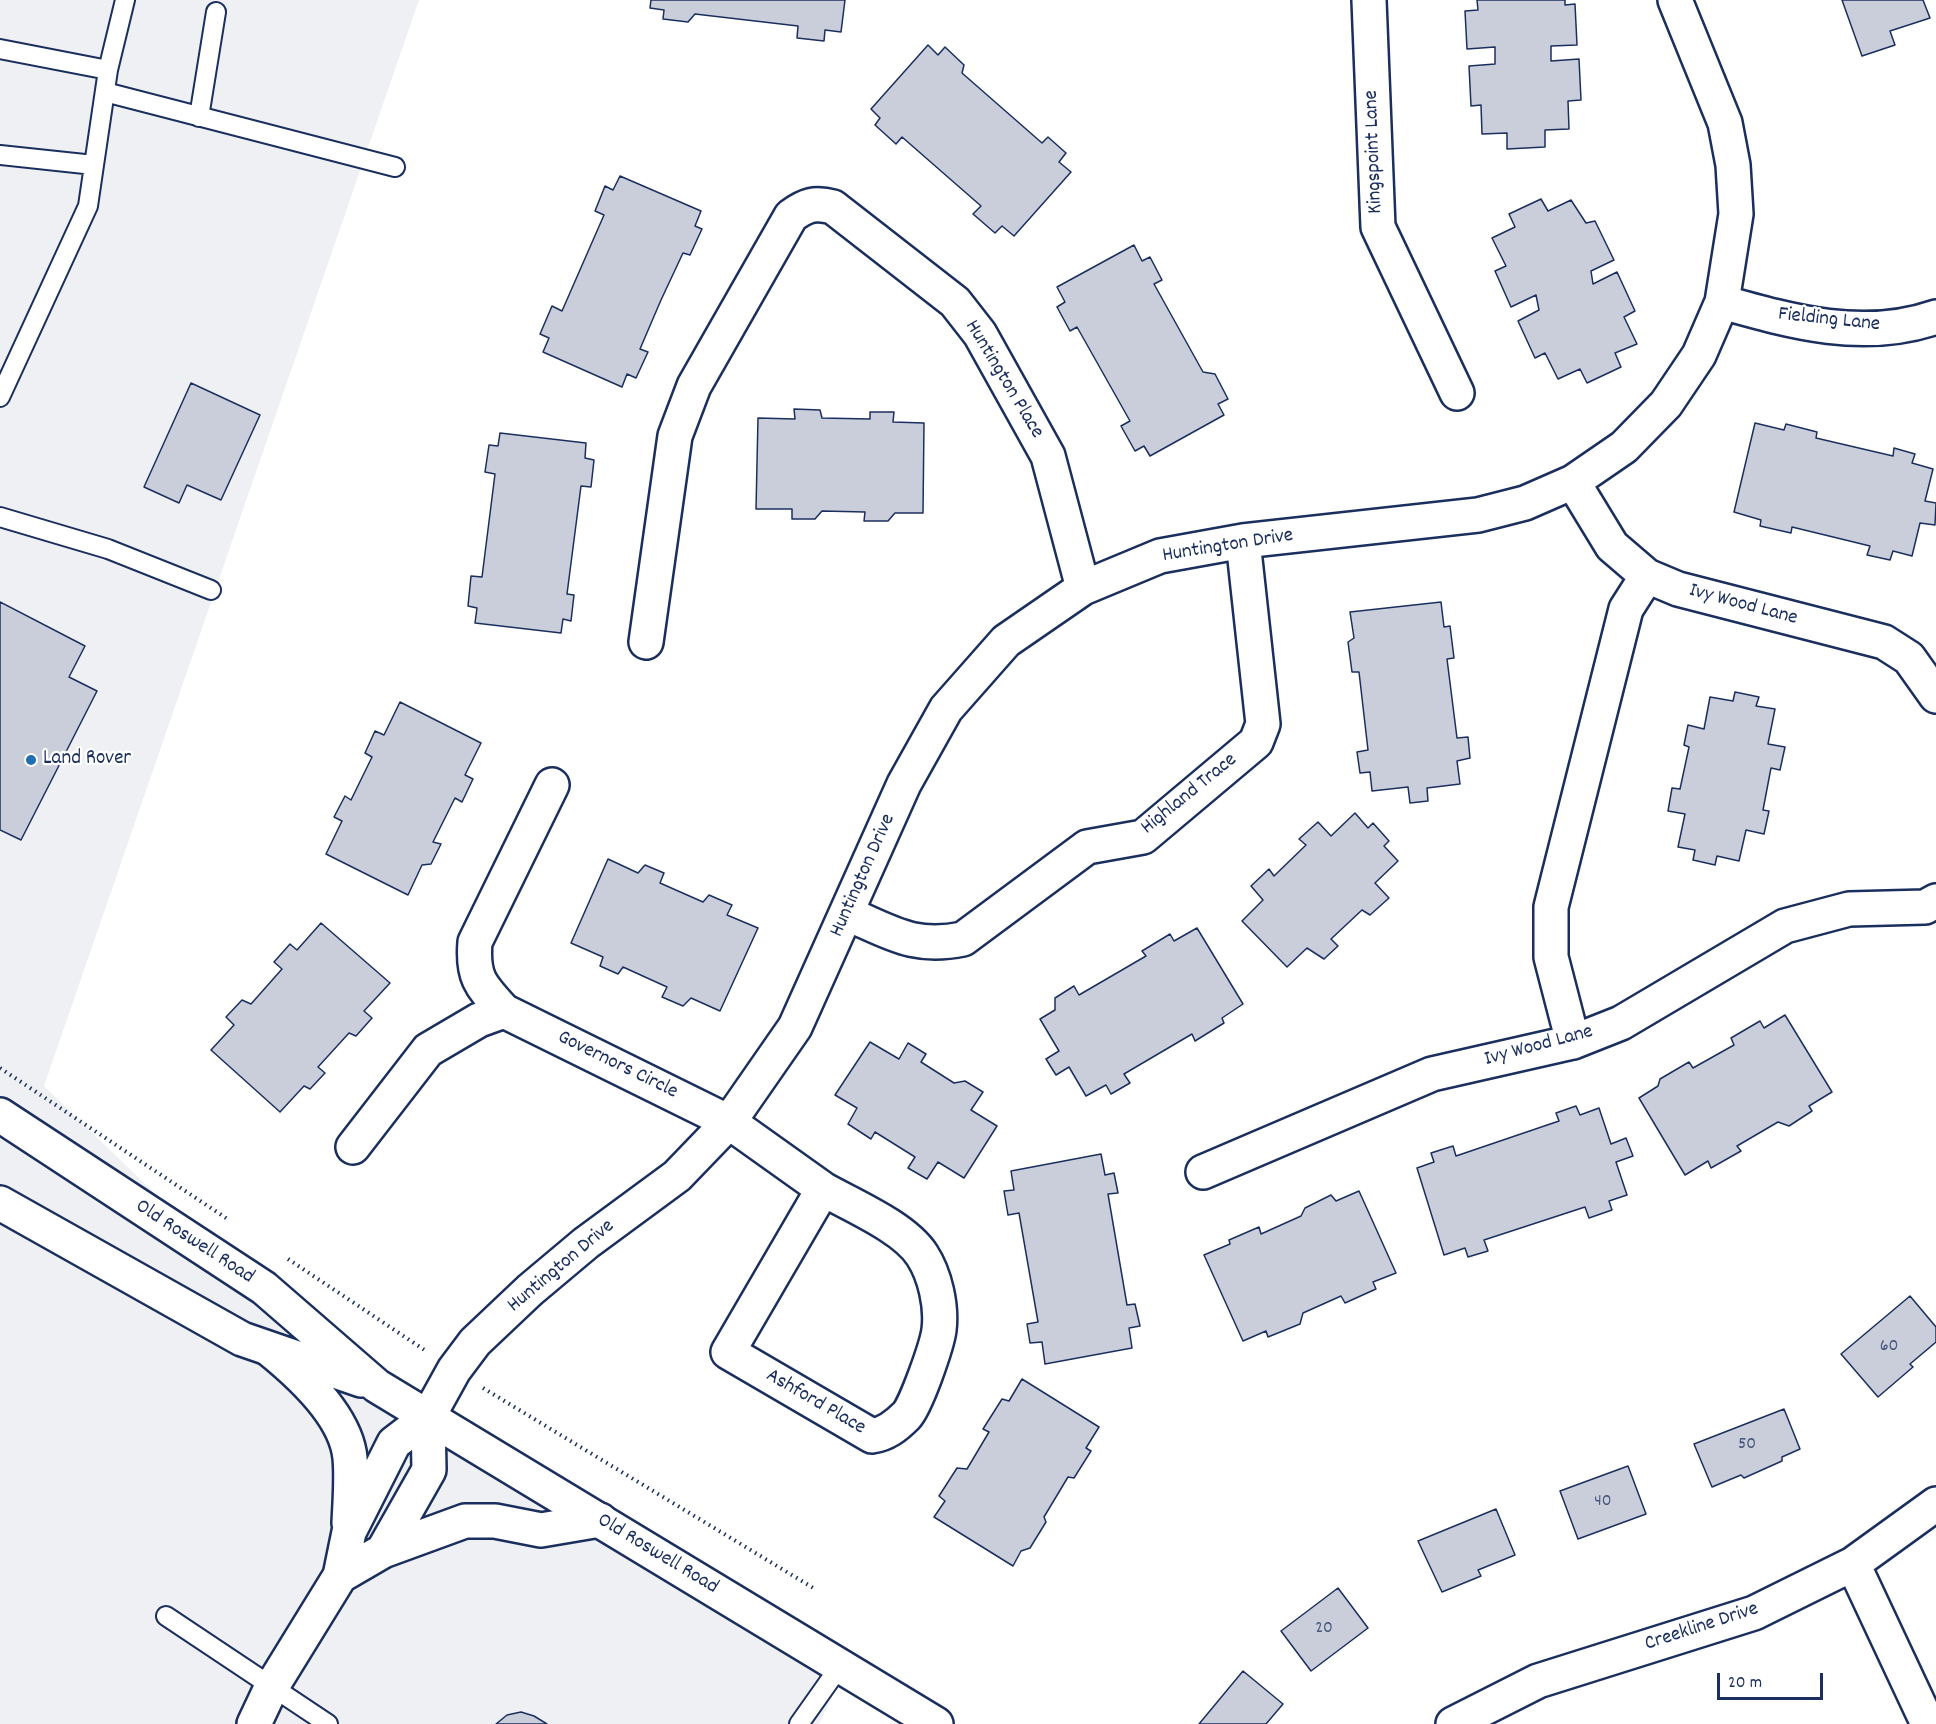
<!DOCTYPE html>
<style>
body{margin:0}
#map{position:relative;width:1936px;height:1724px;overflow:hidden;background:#fff;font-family:Dekko,sans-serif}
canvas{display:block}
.scale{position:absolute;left:1717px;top:1673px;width:106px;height:27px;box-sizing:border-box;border:3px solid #1b2f5e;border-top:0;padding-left:8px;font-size:18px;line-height:21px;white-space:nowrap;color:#1b2f5e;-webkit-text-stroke:4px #fff;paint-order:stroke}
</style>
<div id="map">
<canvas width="1936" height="1724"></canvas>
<div class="scale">20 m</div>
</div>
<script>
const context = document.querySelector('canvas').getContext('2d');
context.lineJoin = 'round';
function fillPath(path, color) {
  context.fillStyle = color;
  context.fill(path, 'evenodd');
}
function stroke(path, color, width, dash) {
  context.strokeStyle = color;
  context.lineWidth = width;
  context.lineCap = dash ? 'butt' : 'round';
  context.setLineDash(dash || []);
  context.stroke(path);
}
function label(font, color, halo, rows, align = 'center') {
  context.font = font + ' Dekko,sans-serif';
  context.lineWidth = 4.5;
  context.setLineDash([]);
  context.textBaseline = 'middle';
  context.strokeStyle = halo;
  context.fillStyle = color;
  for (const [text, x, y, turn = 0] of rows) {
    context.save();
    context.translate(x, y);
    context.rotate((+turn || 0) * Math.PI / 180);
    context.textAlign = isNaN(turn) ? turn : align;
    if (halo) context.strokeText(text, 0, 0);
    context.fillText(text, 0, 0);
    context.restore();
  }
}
fillPath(new Path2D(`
 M0 0H419L44 1086 334 1367 837 1686 819 1724H0Z`), '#eff0f4');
const building = new Path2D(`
 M651 0H845L841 32 825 30 824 41 797 38 798 26 695 14 688 22 663 19 664 10 650 8Z
 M1477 0H1565V5L1575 4 1577 45 1551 46V61L1579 59 1581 100 1568 101 1569 129 1545 130V147L1507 149V133L1482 134 1481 105 1471 106 1469 66 1495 64V47L1467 49 1465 11 1478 10Z
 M1842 0H1923L1930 18 1890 31 1895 45 1862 56Z
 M928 45 938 55 945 47 964 65 962 73 1042 143 1048 137 1066 153 1059 162 1071 172 1014 236 1002 226 995 233 973 214 981 206 902 137 896 144 875 125 880 118 871 109Z
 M620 176 701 211 695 226 702 229 690 255 683 253 661 300 640 349 648 352 636 378 627 374 622 387 543 352 549 338 540 334 552 306 562 311 604 215 595 211 605 186 613 190Z
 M1541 199 1548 211 1571 200 1586 223 1595 221 1614 260 1591 271 1593 284 1617 272 1635 311 1624 317 1637 344 1615 353 1621 367 1587 383 1580 369 1558 379 1545 353 1535 358 1518 321 1539 310 1536 295 1511 307 1495 271 1506 266 1492 238 1515 227 1509 214Z
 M1134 245 1142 261 1150 257 1162 280 1154 284 1203 372 1215 374 1228 399 1218 404 1224 415 1150 456 1144 446 1135 451 1121 426 1130 421 1077 327 1070 331 1057 307 1065 302 1057 287Z
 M191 383 260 415 221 500 187 485 179 503 144 487Z
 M794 409 820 410 822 418 870 419V412H894L893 422 924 423 923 513H895L888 521H864L865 512 822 511 815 519H792V509H756L758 418 795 419Z
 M1755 423 1784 430 1786 424 1817 432 1816 438 1893 456 1894 448 1915 454 1912 463 1933 469 1925 501 1936 503 1935 525 1920 523 1912 556 1893 551 1890 560 1867 555 1870 546 1792 527 1791 533 1760 526 1761 520 1734 512Z
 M500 433 586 443 585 458 594 460 591 487 581 486 567 594 574 595 571 621 563 619 561 633 475 623 477 608 468 606 471 576 482 577 495 474 485 472 489 445 498 446Z
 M0 602 85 646 69 677 97 691 21 840 0 830Z
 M1441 602 1444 627 1450 626 1454 658 1447 659 1457 738 1468 737 1470 758 1457 761 1460 784 1427 788 1428 801 1410 803 1408 787 1372 791 1370 772 1360 773 1357 752 1368 750 1359 672H1352L1348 642 1354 638 1350 612Z
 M1735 692 1759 697 1756 706 1775 709 1768 744 1785 747 1780 770 1771 768 1763 810 1769 811 1764 834 1746 830 1739 861 1717 856 1715 865 1693 860 1695 850 1678 847 1685 814 1668 811 1672 788 1680 789 1689 747 1684 745 1688 725 1704 729 1710 697 1733 701Z
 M400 702 481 743 465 775 473 779 462 802 455 798 433 842 441 844 431 864 422 865 408 895 326 854 342 821 334 817 345 796 351 800 372 757 365 753 375 731 384 735Z
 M1355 813 1368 828 1373 823 1389 841 1384 846 1398 861 1375 883 1389 898 1370 915 1362 910 1331 939 1338 946 1324 959 1307 948 1287 967 1242 921 1263 900 1251 886 1269 869 1274 876 1306 845 1299 839 1318 822 1331 836Z
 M608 859 638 873 645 865 664 873 660 883 703 902 709 895 732 905 727 915 758 928 720 1011 691 998 683 1006 662 997 667 987 623 967 618 974 600 966 603 957 571 943Z
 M321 923 390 983 364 1011 372 1018 356 1036 349 1033 318 1067 325 1073 310 1089 304 1086 280 1112 211 1050 234 1025 226 1017 242 1000 251 1004 282 969 274 962 290 944 297 950Z
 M1197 928 1243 1004 1222 1018 1224 1023 1195 1041 1192 1034 1124 1074 1130 1083 1111 1094 1106 1085 1086 1096 1069 1067 1056 1075 1046 1059 1059 1051 1040 1019 1055 1010V998L1074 986 1079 995 1146 956 1142 951 1170 934 1174 941Z
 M1785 1015 1832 1092 1809 1106 1812 1111 1789 1126 1778 1122 1737 1146 1741 1151 1711 1168 1708 1161 1685 1175 1639 1098 1658 1086 1660 1079 1689 1062 1693 1068 1734 1045 1731 1038 1760 1021 1764 1028Z
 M870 1042 899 1059 908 1043 926 1054 921 1062 954 1083 965 1081 983 1092 971 1110 997 1126 964 1178 938 1162 927 1179 908 1168 915 1157 875 1132 871 1139 848 1124 857 1108 835 1095Z
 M1576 1106 1580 1115 1599 1108 1611 1144 1626 1138 1633 1156 1616 1162 1627 1195 1609 1201 1612 1210 1589 1218 1585 1207 1484 1240 1488 1251 1468 1257 1465 1248 1444 1255 1417 1168 1434 1162 1431 1153 1453 1146 1456 1156 1559 1121 1556 1113Z
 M1101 1154 1105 1175 1114 1173 1118 1193 1108 1194 1127 1305 1135 1304 1140 1326 1129 1328 1132 1348 1045 1364 1042 1342 1030 1343 1027 1324 1038 1322 1019 1213 1008 1215 1004 1191 1014 1190 1011 1171Z
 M1359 1191 1396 1273 1373 1282 1376 1289 1345 1303 1341 1296 1303 1313 1300 1324 1268 1337 1266 1331 1243 1341 1204 1255 1230 1244 1229 1240 1259 1227 1261 1234 1301 1216 1305 1208 1331 1195 1336 1201Z
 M1910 1296 1936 1327V1342L1910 1364 1913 1367 1878 1397 1841 1354Z
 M1022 1379 1099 1427 1086 1448 1091 1451 1074 1478 1068 1477 1044 1517 1046 1522 1030 1548 1021 1551 1013 1566 934 1517 945 1501 939 1496 957 1468 967 1469 989 1432 983 1429 1002 1399 1009 1401Z
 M1784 1409 1800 1449 1782 1457V1461L1744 1478 1741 1475 1712 1487 1694 1444Z
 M1628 1466 1646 1514 1578 1539 1560 1491Z
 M1496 1509 1515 1555 1478 1570 1481 1576 1442 1592 1418 1541Z
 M1338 1588 1368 1628 1311 1671 1281 1631Z
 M1243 1671 1283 1704 1266 1724H1199Z
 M521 1712 534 1716 547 1724H496L507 1715Z`);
fillPath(building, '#caceda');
stroke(building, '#1b2f5e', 1.5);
const service = new Path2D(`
 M0 49 108 70
 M105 92 395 167
 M199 117 216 12
 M0 155 94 165
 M0 397 88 206 108 70 125 0
 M0 517 108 549 211 590
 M166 1616 328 1724
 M799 1724 840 1666`);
const minor = new Path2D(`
 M1369 0 1378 227 1457 393
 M1722 302C1792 322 1864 342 1936 317
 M1573 482 1612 546 1647 576 1678 589 1884 642 1909 658 1936 696
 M646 642 675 436 694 386 791 216C806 205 815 202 833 207L955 302 980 334 1048 456 1083 588
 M552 785 475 942C472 978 481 986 504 1011L729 1122 823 1189
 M848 914C892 933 914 949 963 939L1087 847 1143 837 1256 742 1263 724 1243 541
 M1573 1042 1551 957V907L1626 609 1647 576
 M353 1147 428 1050 479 1020 504 1011
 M1203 1172 1432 1074 1573 1042 1621 1023 1785 926 1849 909 1925 907 1936 901
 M823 1189C851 1205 904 1227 922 1255 935 1275 942 1306 939 1330 937 1345 916 1406 906 1416 896 1426 886 1434 872 1436L728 1352Z
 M269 1349C300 1374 346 1416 350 1458 352 1479 350 1501 349 1523
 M383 1551 429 1470 428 1417
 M1853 1564 1928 1724
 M340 1576 383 1551 465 1521H495L541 1530 600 1520
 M254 1724 271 1688 340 1576 349 1532 394 1443 428 1417 454 1370 475 1342 530 1290 586 1243 677 1176 729 1122 795 1027 904 784 946 709 1006 641 1083 588 1160 556 1243 541 1478 515 1525 503 1573 482 1624 447 1666 404 1699 355 1722 302 1736 214 1733 165 1725 123 1675 0
 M1453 1724 1538 1681 1754 1613 1853 1564 1936 1504`);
const tertiary = new Path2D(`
 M0 1115 264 1288 377 1386 936 1724
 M0 1203 242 1339 361 1380`);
stroke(service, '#1b2f5e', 22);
stroke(minor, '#1b2f5e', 38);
stroke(tertiary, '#1b2f5e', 38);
stroke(new Path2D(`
 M0 1068 229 1220
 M288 1259 426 1351
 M483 1388 815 1589`), '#1b2f5e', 4, [1.5, 4.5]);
stroke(service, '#fff', 18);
stroke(minor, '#fff', 33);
stroke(tertiary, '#fff', 33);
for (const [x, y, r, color] of [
 [31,760,6,"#1f6fb2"]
]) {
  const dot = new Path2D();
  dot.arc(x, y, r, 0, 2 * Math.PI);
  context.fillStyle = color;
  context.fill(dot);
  stroke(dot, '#fff', 2);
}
label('18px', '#47577d', null, [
 ["60",1889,1348],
 ["50",1747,1446],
 ["40",1603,1503],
 ["20",1324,1630]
]);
label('21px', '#1b2f5e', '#fff', [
 ["Kingspoint Lane",1375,152,-92],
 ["Fielding Lane",1829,321,6],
 ["Huntington Place",1003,380,59],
 ["Huntington Drive",1228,547,-9],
 ["Ivy Wood Lane",1743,606,15],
 ["Highland Trace",1190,795,-39],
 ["Huntington Drive",864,876,-66],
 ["Ivy Wood Lane",1539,1047,-15],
 ["Governors Circle",617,1066,26],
 ["Old Roswell Road",194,1243,33],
 ["Huntington Drive",562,1267,-40],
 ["Ashford Place",815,1403,30],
 ["Old Roswell Road",657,1555,31],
 ["Creekline Drive",1702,1628,-18]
]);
label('21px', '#1b2f5e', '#fff', [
 ["Land Rover",43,760]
], 'left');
</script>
